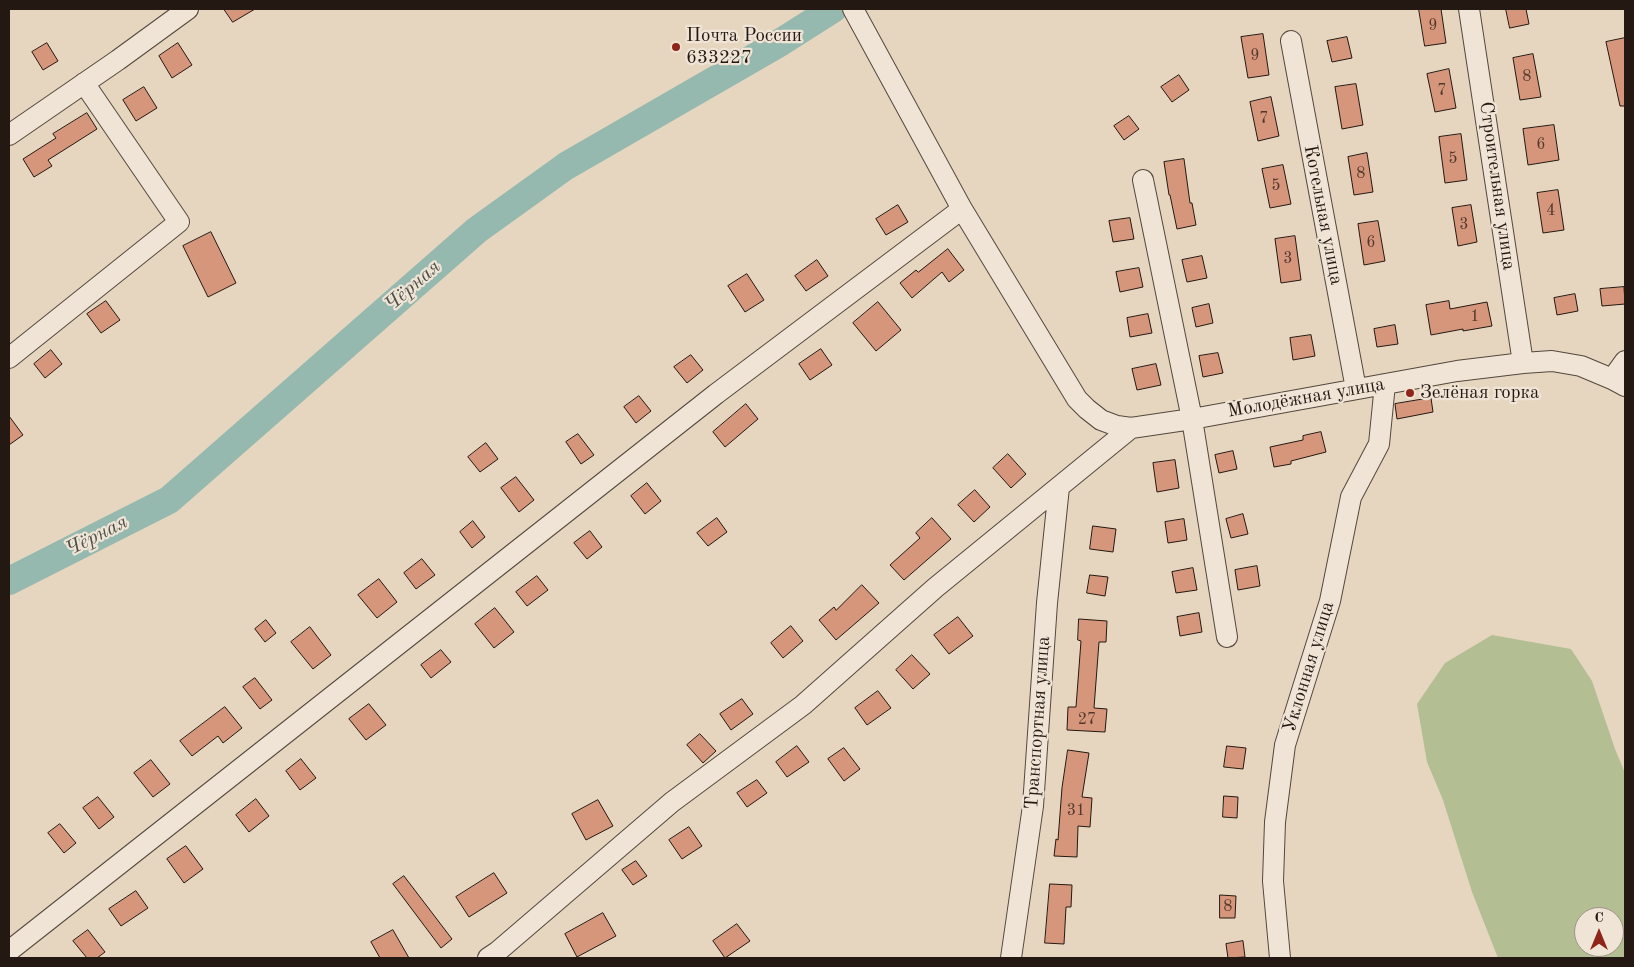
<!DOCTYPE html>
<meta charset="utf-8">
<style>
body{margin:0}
#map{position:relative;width:1634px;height:967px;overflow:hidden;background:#e6d6bf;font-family:"Old Standard TT",serif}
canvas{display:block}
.frame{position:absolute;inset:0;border:10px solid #241812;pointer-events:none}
.north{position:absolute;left:1574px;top:907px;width:50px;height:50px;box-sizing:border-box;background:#efe4d5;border:1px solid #9e9287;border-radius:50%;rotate:0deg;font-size:14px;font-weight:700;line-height:20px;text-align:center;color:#241812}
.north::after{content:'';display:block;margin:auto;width:18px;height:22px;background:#8f2418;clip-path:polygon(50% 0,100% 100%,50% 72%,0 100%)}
</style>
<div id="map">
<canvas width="1634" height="967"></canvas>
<div class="frame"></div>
<div class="north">С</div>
</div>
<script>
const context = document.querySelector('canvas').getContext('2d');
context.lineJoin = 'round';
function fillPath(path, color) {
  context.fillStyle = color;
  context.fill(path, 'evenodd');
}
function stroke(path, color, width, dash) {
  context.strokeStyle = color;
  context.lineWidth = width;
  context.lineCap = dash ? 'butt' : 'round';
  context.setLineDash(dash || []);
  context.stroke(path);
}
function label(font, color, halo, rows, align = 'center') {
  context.font = font + ' "Old Standard TT",serif';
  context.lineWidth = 4.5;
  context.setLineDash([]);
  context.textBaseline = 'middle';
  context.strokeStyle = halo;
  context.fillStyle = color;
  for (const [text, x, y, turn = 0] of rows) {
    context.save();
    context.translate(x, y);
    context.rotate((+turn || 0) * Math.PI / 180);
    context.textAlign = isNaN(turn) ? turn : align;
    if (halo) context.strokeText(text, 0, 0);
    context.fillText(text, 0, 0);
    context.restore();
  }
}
fillPath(new Path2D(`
 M1492 635 1571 649 1592 681 1615 749 1625 773V958H1498L1472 892 1443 800 1427 762 1417 704 1445 663ZM1584 917H1614V947H1584Z`), '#b3be93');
stroke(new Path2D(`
 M9 581 169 500 477 230 566 166 781 42 833 9`), '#96b9af', 28);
const building = new Path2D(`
 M224 9H255L233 22Z
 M1419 9H1441L1446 43 1425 46Z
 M1506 9H1526L1529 24 1510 28Z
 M1263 34 1269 75 1248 78 1241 37Z
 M1347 37 1352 58 1332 62 1327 41Z
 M1625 38V106H1620L1606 42Z
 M47 43 58 61 43 70 32 52Z
 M178 43 192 65 172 78 159 56Z
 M1533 54 1541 97 1520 100 1513 58Z
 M1449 69 1456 108 1435 112 1427 74Z
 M1179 75 1189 90 1172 102 1161 87Z
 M1356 84 1363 125 1342 129 1335 87Z
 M144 87 157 108 136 121 123 100Z
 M1271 97 1279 136 1258 141 1250 102Z
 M87 113 97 129 48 160 52 166 34 177 23 159 56 138 53 134Z
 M1129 116 1139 129 1124 140 1114 126Z
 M1554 125 1559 160 1528 165 1523 129Z
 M1461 134 1467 180 1445 183 1439 137Z
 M1367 153 1373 192 1354 195 1348 157Z
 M1184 159 1190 203H1192L1196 225 1177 229 1170 195H1169L1164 162Z
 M1283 165 1291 204 1270 208 1262 169Z
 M1558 190 1564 230 1543 233 1537 193Z
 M898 205 908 222 886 235 876 219Z
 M1471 205 1477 242 1458 246 1452 208Z
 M1130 218 1134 239 1113 242 1109 221Z
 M1378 221 1385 261 1364 265 1358 224Z
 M211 232 236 283 208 297 183 246Z
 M1295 236 1301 280 1281 283 1275 239Z
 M948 249 964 270 949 282 942 272 912 298 900 283 916 270 918 272Z
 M1202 256 1207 278 1187 282 1182 260Z
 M817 260 828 276 806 291 795 276Z
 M1139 268 1143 287 1120 292 1116 272Z
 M747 274 764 300 745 312 728 286Z
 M1624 287 1625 304 1602 306 1600 289Z
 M1575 294 1578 311 1557 315 1554 298Z
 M106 301 120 320 101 333 87 314Z
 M1449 301 1450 309 1487 302 1492 326 1463 331V329L1431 335 1426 305Z
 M878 302 901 330 876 351 853 323Z
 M1209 304 1213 323 1196 327 1192 308Z
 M1148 314 1152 333 1130 337 1127 318Z
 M1395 325 1398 344 1377 347 1374 329Z
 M1311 335 1315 356 1293 360 1290 338Z
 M821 349 832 365 810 380 799 364Z
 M51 350 62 364 45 378 34 364Z
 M1218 353 1223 373 1203 377 1199 356Z
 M691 355 703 370 687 383 674 367Z
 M1156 364 1161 385 1137 390 1132 369Z
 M639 396 651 411 636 423 624 407Z
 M1431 398 1433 412 1397 419 1395 404Z
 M746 404 758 419 725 447 713 432Z
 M9 416 23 435 9 445Z
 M1321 432 1326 452 1291 461V464L1274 467 1270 447 1303 440V436Z
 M578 434 594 455 581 464 566 442Z
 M486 443 498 459 480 472 468 457Z
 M1233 451 1237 469 1219 473 1215 455Z
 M1008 454 1026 474 1011 488 993 468Z
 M1175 460 1179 488 1157 492 1153 463Z
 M516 477 534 500 519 512 501 488Z
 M647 483 661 501 645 514 631 496Z
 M975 490 990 507 974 522 958 505Z
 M1243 514 1248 534 1231 538 1226 519Z
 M717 518 727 532 708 546 697 533Z
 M932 518 951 539 904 580 890 565 920 538 916 533Z
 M1184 519 1187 540 1168 543 1165 522Z
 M473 521 485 537 472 548 460 532Z
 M1093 526 1116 529 1113 552 1090 549Z
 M590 531 602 547 587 559 574 543Z
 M422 559 435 575 416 589 404 573Z
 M1257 566 1260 586 1238 590 1235 570Z
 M1193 568 1197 590 1176 593 1172 572Z
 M1090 575 1108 577 1105 596 1087 593Z
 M537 576 548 590 527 606 516 592Z
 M379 579 397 602 377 618 358 595Z
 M862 585 879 603 836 640 819 620 834 607 836 610Z
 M495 608 514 632 494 648 475 624Z
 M1199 613 1202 632 1180 636 1177 617Z
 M958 617 973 636 949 654 934 635Z
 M1079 619 1107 621 1106 642H1099L1094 708 1107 709 1105 732 1067 730 1068 707H1076L1081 641 1078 640Z
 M266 620 276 633 265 642 255 629Z
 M791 626 803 641 783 658 771 643Z
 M310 627 331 655 313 669 291 642Z
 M441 650 451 662 431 678 421 665Z
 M912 655 930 674 913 689 896 670Z
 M255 678 272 700 260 709 243 687Z
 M878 691 891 708 867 725 855 708Z
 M742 699 753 714 731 730 720 714Z
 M369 704 386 725 366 740 349 719Z
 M225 707 242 728 223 743 218 736 192 756 180 741Z
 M700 734 716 751 703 763 687 745Z
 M797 746 809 762 787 777 776 762Z
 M1227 746 1246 748 1243 769 1224 767Z
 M844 748 860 769 844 781 828 759Z
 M1068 750 1089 753 1082 797 1092 798 1090 827 1078 826 1077 857 1054 856 1056 839 1058 840 1062 788Z
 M301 759 316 778 300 790 286 771Z
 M151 760 170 784 153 797 134 773Z
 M757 780 767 793 747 807 737 793Z
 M1224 796 1238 797 1237 818 1223 817Z
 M98 797 114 817 99 829 83 808Z
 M256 799 269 816 249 832 236 815Z
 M598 800 613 826 586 840 572 814Z
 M60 824 76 843 64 853 48 833Z
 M689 827 702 846 682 859 669 840Z
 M186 846 203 869 184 883 167 859Z
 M636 861 647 876 633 885 622 870Z
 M494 873 507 893 469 917 456 897Z
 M404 876 452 939 441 948 393 884Z
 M1050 884 1072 885 1071 907H1066L1064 944 1045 943Z
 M136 891 148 908 121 926 109 909Z
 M1220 895 1236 896 1235 918H1220Z
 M603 913 616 936 577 957 565 934Z
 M737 924 750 941 725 958 713 941Z
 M88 930 105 952 97 958H87L73 941Z
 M393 930 409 958H380L371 942Z
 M1243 941 1245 957 1228 958 1226 944Z`);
fillPath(building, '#d6967b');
stroke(building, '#241812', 1);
const minor = new Path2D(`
 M853 9 962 209 1077 399 1087 409 1101 420 1117 426 1131 428 1192 419 1457 371 1523 363 1552 361 1581 366 1612 379 1625 386
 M1469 9 1523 363
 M1291 41 1356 389
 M9 135 118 60 188 9
 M1143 180 1192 419 1227 637
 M9 358 179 222 84 83
 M1612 379 1625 361
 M9 951 716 394 962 209
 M488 958 497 952 672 802 803 705 935 588 1131 428
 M1011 958 1033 806 1047 603 1059 487
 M1280 958 1273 881 1275 822 1285 745 1330 601 1351 497 1379 444 1385 384`);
stroke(minor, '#54483d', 22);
stroke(minor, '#efe4d5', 20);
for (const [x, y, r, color] of [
 [676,47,5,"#8f2418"],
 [1410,393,5,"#8f2418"]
]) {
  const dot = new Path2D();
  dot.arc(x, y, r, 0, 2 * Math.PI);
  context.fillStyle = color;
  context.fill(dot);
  stroke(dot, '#efe4d5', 2);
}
label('16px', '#50382c', null, [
 ["9",1433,26],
 ["9",1255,56],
 ["8",1527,77],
 ["7",1442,91],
 ["7",1264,119],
 ["6",1541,145],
 ["5",1453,159],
 ["8",1361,174],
 ["5",1276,186],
 ["4",1551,211],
 ["3",1464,225],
 ["6",1371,243],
 ["3",1288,259],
 ["1",1475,317],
 ["27",1087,720],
 ["31",1076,811],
 ["8",1228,907]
]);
label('19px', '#241812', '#efe4d5', [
 ["Почта России",686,36],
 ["633227",686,58],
 ["Зелёная горка",1420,393]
], 'left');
label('19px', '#241812', '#efe4d5', [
 ["Строительная улица",1497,186,82],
 ["Котельная улица",1323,215,79],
 ["Молодёжная улица",1306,398,-10],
 ["Уклонная улица",1309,667,-73],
 ["Транспортная улица",1038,723,-86]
]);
label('italic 20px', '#4c5049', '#efe4d5', [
 ["Чёрная",413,286,-41],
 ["Чёрная",97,536,-27]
]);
</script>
